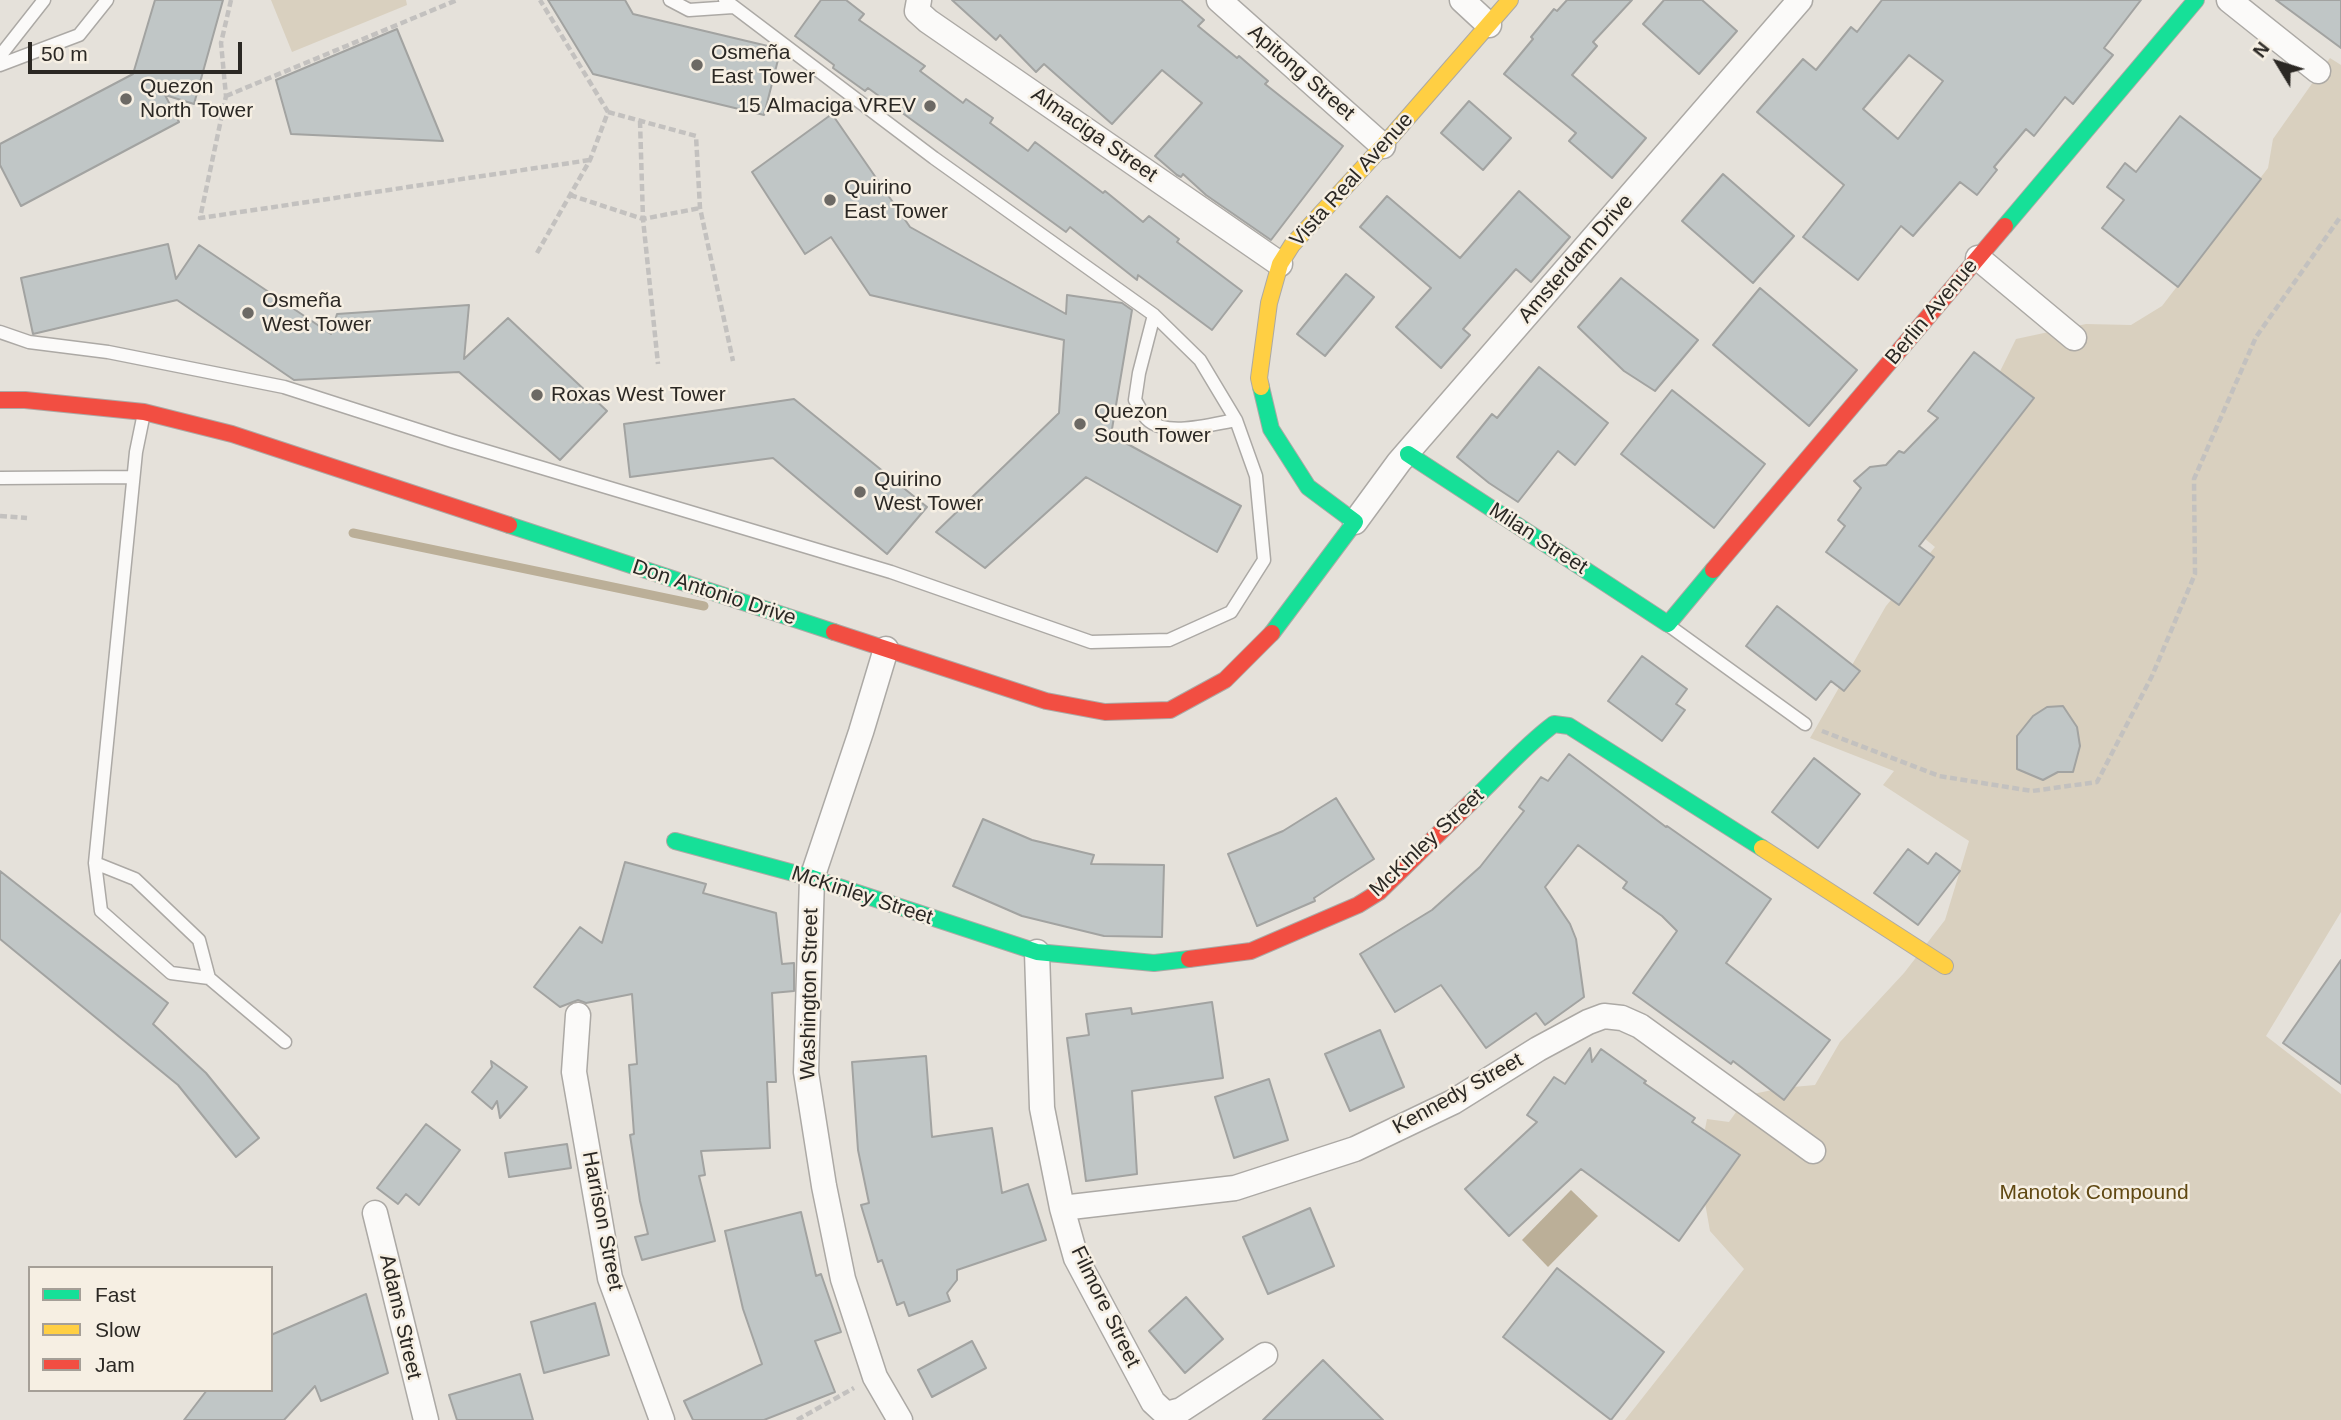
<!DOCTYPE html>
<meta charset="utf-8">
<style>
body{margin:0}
#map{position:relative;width:2341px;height:1420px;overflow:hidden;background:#e5e1da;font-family:Helvetica,sans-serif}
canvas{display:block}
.legend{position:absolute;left:28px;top:1266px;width:245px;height:126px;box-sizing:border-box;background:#f6efe3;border:2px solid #a59f97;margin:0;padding:9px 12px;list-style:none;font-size:21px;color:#2b2824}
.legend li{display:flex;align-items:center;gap:14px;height:35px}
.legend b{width:35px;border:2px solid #a59f97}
.north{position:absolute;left:2243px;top:28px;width:70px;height:70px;-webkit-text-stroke:5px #f6efe3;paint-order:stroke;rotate:308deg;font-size:19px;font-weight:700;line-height:28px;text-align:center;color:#2b2824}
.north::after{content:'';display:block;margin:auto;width:24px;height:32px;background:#2b2824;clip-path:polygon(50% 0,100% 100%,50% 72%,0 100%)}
.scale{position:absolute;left:28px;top:42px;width:214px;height:32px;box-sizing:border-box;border:4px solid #2b2824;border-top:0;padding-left:9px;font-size:21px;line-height:24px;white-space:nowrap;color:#2b2824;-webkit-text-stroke:5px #f6efe3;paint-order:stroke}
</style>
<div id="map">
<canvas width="2341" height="1420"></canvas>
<ul class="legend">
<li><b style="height:9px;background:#16e098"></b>Fast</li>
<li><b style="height:9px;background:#ffcf43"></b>Slow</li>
<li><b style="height:9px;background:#f24e42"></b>Jam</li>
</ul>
<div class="north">N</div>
<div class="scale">50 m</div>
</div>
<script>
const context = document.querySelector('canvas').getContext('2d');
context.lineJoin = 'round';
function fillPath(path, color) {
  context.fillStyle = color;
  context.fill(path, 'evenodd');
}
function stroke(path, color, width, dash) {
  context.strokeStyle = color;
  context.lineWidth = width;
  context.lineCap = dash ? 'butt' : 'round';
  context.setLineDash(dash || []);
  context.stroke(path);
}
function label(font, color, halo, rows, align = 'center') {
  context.font = font + ' Helvetica,sans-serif';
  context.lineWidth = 5;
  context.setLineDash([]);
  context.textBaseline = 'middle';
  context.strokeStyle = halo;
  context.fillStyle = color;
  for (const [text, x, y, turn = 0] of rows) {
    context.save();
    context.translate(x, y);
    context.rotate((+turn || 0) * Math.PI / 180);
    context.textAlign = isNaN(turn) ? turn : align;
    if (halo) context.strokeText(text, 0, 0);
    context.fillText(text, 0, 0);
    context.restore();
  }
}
fillPath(new Path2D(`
 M271 0H406L407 5 292 52Z
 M2330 58 2341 65V912L2266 1036 2341 1094V1420H1625L1744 1269 1710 1231 1698 1164 1707 1119 1729 1122 1748 1095 1782 1088 1815 1085 1840 1042 1904 973 1945 920 1969 841 1883 785 1894 771 1810 738 1886 606 1935 547 1908 525 1966 440 2016 339 2086 324 2131 325 2162 306 2268 168 2273 139Z`), '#d9d0bf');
fillPath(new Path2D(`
 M1571 1190 1598 1216 1548 1267 1522 1240Z`), '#bbaf98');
stroke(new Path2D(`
 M353 533 704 606`), '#bbaf98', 9);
const building = new Path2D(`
 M155 0H223L194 104 165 95 179 122 21 206 0 165V144L133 74Z
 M548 0H625L633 14 772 47 780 52 764 115 593 74Z
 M821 0H846L864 14 859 20 925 66 920 71 963 103 966 99 993 118 990 123 1028 151 1035 142 1103 193 1105 191 1143 222 1149 216 1179 239 1177 242 1242 291 1212 330 1138 275 1137 280 1070 227 1066 232 868 88 865 91 833 68 834 65 795 36Z
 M952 0H1181L1204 20 1198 26 1237 58 1239 56 1268 81 1265 84 1343 146 1271 240 1206 195 1183 174 1181 177 1177 175 1155 156 1202 103 1162 70 1112 124 1044 64 1036 72 1000 35 996 40Z
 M1567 0H1632L1593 42 1597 46 1572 75 1646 138 1612 178 1569 141 1576 133 1504 74 1533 39 1531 37 1554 9 1557 11Z
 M1664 0H1702L1737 31 1699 74 1643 24Z
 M1882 0H2141L2104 48 2113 55 2073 104 2065 97 2034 136 2026 129 1994 167 1997 170 1977 195 1960 182 1913 236 1901 226 1858 280 1803 237 1844 185 1757 112 1803 59 1816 70 1851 27 1857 32ZM1909 55 1943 81 1898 139 1863 109Z
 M2276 0H2341V48Z
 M397 29 443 141 291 134 276 80Z
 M1469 101 1511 138 1483 170 1441 133Z
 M832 114 910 227 1066 314 1067 295 1122 303 1132 310 1111 435 1241 506 1217 552 1086 477 985 568 936 532 1059 413 1064 340 870 295 831 237 805 254 752 172Z
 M2180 116 2261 179 2178 287 2102 228 2124 200 2107 187 2125 163 2136 172Z
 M1723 174 1794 236 1753 283 1682 221Z
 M1519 191 1570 237 1531 282 1516 269 1463 329 1470 335 1441 368 1396 327 1431 288 1360 227 1387 196 1460 258Z
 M168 244 176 279 199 245 331 334 337 314 469 305 464 359 508 318 607 411 560 460 459 372 294 380 177 300 33 334 21 278Z
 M1346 274 1374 297 1325 356 1297 334Z
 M1621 278 1698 340 1655 391 1624 371 1578 327Z
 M1760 288 1857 370 1809 426 1713 345Z
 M1974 352 2034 398 1919 546 1934 557 1899 605 1826 552 1845 526 1838 520 1861 488 1854 481 1870 467 1886 465 1899 451 1904 453 1938 418 1928 411Z
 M1539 367 1608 423 1575 465 1558 451 1518 502 1489 483 1457 457 1492 414 1497 418Z
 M1672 390 1765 464 1714 528 1621 454Z
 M794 399 927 507 887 554 773 458 630 477 624 424Z
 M1777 606 1860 671 1844 691 1831 681 1816 700 1746 646Z
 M1642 656 1687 689 1676 704 1685 710 1662 741 1608 701Z
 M2063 706 2077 727 2080 746 2073 772H2058L2043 780 2017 769V736L2033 716 2047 707Z
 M1569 754 1666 827 1667 826 1771 899 1726 963 1830 1040 1784 1100 1733 1061 1731 1064 1633 993 1677 931 1662 916 1623 888 1627 882 1578 845 1545 887 1570 924 1576 939 1584 997 1545 1025 1536 1013 1486 1048 1441 985 1395 1012 1360 954 1432 910 1480 867 1524 811 1519 807 1541 777 1548 781Z
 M1814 758 1860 794 1818 848 1772 812Z
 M1336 798 1374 859 1314 898 1315 901 1257 926 1228 854 1283 831Z
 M983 819 1032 840 1094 855 1091 864 1164 865 1162 937 1104 936 1022 916 953 886Z
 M1908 849 1928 864 1936 853 1960 871 1918 925 1874 893Z
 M625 862 706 884 703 893 776 913 782 964 794 963V991L772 993 776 1082H767L770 1148 701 1151 705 1175 699 1176 715 1241 642 1260 635 1237 648 1234 640 1201 630 1135 634 1134 629 1065 637 1064 632 994 586 1003 578 1000 560 1007 534 987 580 927 602 943Z
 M0 871 168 1003 153 1024 206 1073 259 1138 236 1157 178 1085 0 939Z
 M2341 960V1084L2283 1043Z
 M1212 1002 1223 1078 1132 1091 1137 1174 1086 1181 1067 1038 1089 1035 1086 1014 1131 1008 1132 1014Z
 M1380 1030 1404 1087 1350 1111 1325 1054Z
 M1590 1048 1592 1062 1601 1049 1646 1081 1644 1083 1695 1118 1692 1122 1740 1155 1679 1241 1581 1169 1509 1236 1465 1189 1537 1122 1527 1115 1554 1077 1565 1084Z
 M926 1056 932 1137 992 1128 1002 1193 1028 1184 1046 1240 957 1270V1280L947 1293 950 1301 909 1316 904 1302 897 1305 882 1260 878 1262 861 1205 869 1203 858 1150 852 1062Z
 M491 1061 527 1087 500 1118 497 1101 492 1109 472 1092 492 1067Z
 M1269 1079 1288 1140 1234 1158 1215 1097Z
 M426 1124 460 1150 419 1205 406 1194 398 1204 377 1188Z
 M567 1144 571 1168 509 1177 505 1153Z
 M1310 1208 1334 1266 1268 1294 1243 1237Z
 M801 1212 816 1276 821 1274 841 1332 815 1341 835 1392 764 1420H693L684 1401 762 1364 743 1309 725 1231Z
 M1557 1268 1664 1352 1611 1420 1503 1337Z
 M366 1294 388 1373 321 1401 315 1386 284 1420H184L207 1390H271V1335Z
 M1186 1297 1223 1339 1185 1373 1149 1331Z
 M595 1303 609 1355 544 1373 531 1322Z
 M972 1341 986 1368 932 1397 918 1370Z
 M1323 1360 1383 1420H1263Z
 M520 1374 533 1420H457L449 1395Z`);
fillPath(building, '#c0c6c6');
stroke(building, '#a2a3a1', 2);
const lane = new Path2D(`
 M670 0 689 10 733 7
 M0 56 44 0
 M0 65 79 35 107 0
 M1154 315 1139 373 1135 400C1139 406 1142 414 1147 419 1166 438 1212 424 1236 420
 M0 332 29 342 108 352 284 387 452 441 891 572 1091 642 1169 640 1231 612 1264 560 1256 476 1236 420 1200 360 1154 315 934 158 725 0
 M144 413 136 452 95 863 101 911 171 973 209 978 285 1042
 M0 478 133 477
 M1668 625 1805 724
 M95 863 135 879 199 940 209 978`);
const street = new Path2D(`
 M919 0 917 11 928 21 1280 264
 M1219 0 1383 146
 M1462 0 1489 25
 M2229 0 2318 71
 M1978 258 2074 338
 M1355 522 1399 462 1800 0
 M886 649 861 732 812 878 806 1072 824 1186 843 1279 875 1377 900 1420
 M1037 952 1042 1108 1062 1208 1076 1258 1153 1402 1166 1414 1181 1410 1265 1355
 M578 1015 574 1072 610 1278 662 1420
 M1062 1208 1235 1188 1355 1149 1453 1102 1538 1049 1588 1022 1604 1016 1622 1018 1640 1026 1813 1151
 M375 1213 426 1420`);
const fast = new Path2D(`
 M2005 226 2196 0
 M1261 387 1271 429 1308 487 1355 522 1272 633
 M1408 454 1668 624 1713 570
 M509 525 834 632
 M1470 803C1498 777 1523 747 1554 724L1569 726 1762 848
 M675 841 812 878 1037 952 1154 963 1189 959`);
const slow = new Path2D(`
 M1261 387 1259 378 1269 303 1280 264 1292 245 1383 146 1510 0
 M1762 848 1945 966`);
const jam = new Path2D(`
 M0 400H25L144 412 232 434 509 525
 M1713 570 2005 226
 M834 632 1046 701 1105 712 1170 710 1225 680 1272 633
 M1189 959 1251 951 1358 905 1379 892 1470 803`);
stroke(lane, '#aca9a5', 15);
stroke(street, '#aca9a5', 27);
stroke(fast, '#aca9a5', 18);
stroke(slow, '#aca9a5', 18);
stroke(jam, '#aca9a5', 18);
stroke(new Path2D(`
 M231 0 221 43 226 96 200 218 590 160
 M226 96 457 0
 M608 112 696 136 700 208 733 361
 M640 121 643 219 658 364
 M570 195 643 219 700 208
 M537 253 590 160 608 112 540 0
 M0 516 27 518
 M1822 731 1939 776 2032 791 2097 782 2152 676 2195 574 2194 479 2256 337 2341 216
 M797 1420 854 1388`), '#c3c1bf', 4.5, [7, 3.5]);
stroke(lane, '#fbfaf9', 12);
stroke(street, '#fbfaf9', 24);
stroke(fast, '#16e098', 16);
stroke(slow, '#ffcf43', 16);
stroke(jam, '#f24e42', 16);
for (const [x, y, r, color] of [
 [697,65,7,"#6c6964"],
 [126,99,7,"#6c6964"],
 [930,106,7,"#6c6964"],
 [830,200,7,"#6c6964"],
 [248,313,7,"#6c6964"],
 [537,395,7,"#6c6964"],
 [1080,424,7,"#6c6964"],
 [860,492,7,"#6c6964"]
]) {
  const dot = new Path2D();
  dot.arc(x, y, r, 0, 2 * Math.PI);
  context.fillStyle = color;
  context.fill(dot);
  stroke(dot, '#f6efe3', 2.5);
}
label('21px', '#2b2824', '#f6efe3', [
 ["Osmeña",711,53],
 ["East Tower",711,77],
 ["Quezon",140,87],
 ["North Tower",140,111],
 ["15 Almaciga VREV",916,106,"right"],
 ["Quirino",844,188],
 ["East Tower",844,212],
 ["Osmeña",262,301],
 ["West Tower",262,325],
 ["Roxas West Tower",551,395],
 ["Quezon",1094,412],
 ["South Tower",1094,436],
 ["Quirino",874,480],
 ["West Tower",874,504]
], 'left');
label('21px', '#2b2824', '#f6efe3', [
 ["Apitong Street",1301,73,41],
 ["Almaciga Street",1094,135,35],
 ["Vista Real Avenue",1352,180,-48],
 ["Amsterdam Drive",1576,259,-49],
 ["Berlin Avenue",1932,312,-50],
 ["Milan Street",1538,539,33],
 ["Don Antonio Drive",714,593,18],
 ["McKinley Street",1427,843,-43],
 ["McKinley Street",862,896,18],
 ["Washington Street",810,994,-89],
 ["Kennedy Street",1458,1094,-29],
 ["Harrison Street",602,1221,79],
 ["Filmore Street",1105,1307,64],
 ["Adams Street",400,1317,77]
]);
label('21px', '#604812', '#f6efe3', [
 ["Manotok Compound",2094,1193]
]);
</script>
